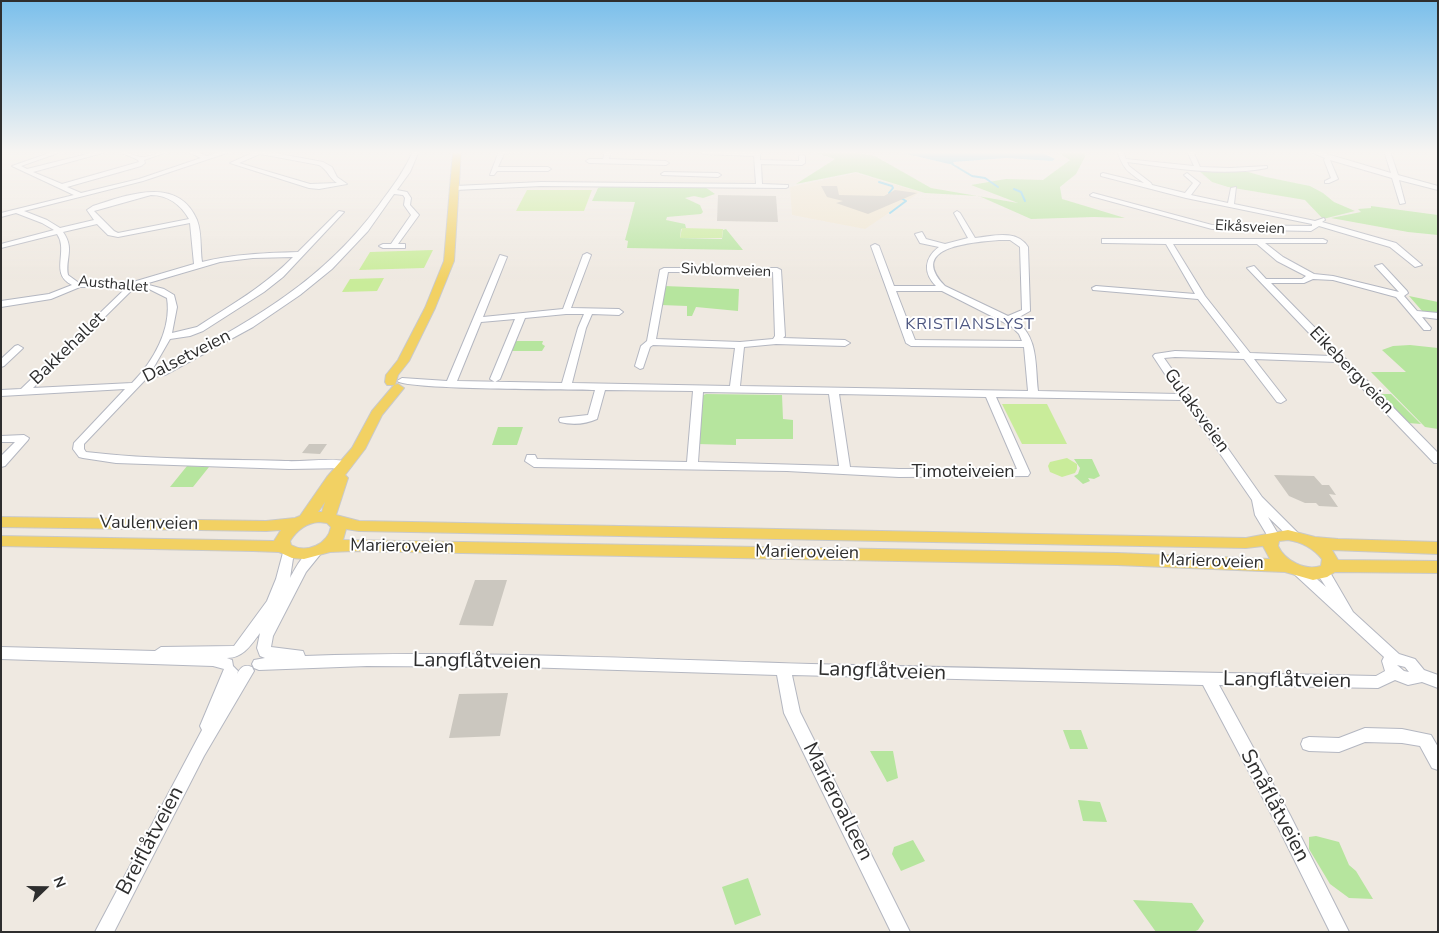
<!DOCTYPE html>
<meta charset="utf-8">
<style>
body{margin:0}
#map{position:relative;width:1439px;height:933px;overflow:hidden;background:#efe9e1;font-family:"Nunito Sans",sans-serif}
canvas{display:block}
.frame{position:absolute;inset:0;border:2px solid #2e2e2e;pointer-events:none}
.north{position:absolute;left:20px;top:863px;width:50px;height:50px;-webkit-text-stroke:4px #fff;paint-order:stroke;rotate:68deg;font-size:14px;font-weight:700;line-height:20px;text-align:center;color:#2e2e2e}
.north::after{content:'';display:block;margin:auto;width:18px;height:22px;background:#2e2e2e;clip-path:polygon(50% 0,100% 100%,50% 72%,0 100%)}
</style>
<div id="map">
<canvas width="1439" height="933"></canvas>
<div class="frame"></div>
<div class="north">N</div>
</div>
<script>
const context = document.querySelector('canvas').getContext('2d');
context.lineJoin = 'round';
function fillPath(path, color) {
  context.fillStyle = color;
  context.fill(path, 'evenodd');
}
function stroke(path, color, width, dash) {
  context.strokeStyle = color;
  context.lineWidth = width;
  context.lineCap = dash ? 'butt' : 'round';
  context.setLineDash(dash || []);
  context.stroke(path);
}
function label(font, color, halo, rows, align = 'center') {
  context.font = font + ' "Nunito Sans",sans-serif';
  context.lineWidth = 4;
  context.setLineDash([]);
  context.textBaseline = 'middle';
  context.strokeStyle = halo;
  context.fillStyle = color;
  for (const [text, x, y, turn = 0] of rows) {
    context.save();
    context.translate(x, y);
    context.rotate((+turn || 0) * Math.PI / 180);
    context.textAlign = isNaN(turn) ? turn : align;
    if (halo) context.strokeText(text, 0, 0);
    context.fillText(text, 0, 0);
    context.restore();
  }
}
fillPath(new Path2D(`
 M856 173 920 192 865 229 792 215 790 187Z`), '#f0e6d1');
fillPath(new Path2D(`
 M809 151H848L875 156 931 188 1018 203 971 185 1006 179 1043 180 1070 160 1055 151H1085L1086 155 1076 174 1060 187 1062 199 1125 218 1094 217 1031 219 979 196 925 193 856 172 796 184 835 159Z
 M1198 170H1241L1266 177 1310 186 1323 193 1334 202 1355 211 1323 219 1305 200 1228 187 1212 182Z
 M603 186 705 187 715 194 703 198 694 196 685 198 700 205 703 212 701 214 667 217 666 220 685 224 686 228 681 229 680 238 722 239 723 230 726 229 743 250 627 248 628 241 625 240 635 202 592 201 598 188Z
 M1371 206 1438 215V235L1408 232 1331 218 1361 212 1358 209 1371 208Z
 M664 286 739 289 738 311 696 307 692 316H687V306L661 305Z
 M1409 296 1438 302V314L1423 312Z
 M513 341H543L542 344 545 346 542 351H511L510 347Z
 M1410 345 1438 348V429L1425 427 1371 372H1406L1382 350 1393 346Z
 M706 394 782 395 783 419 793 420V439H736V445L697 444 701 396Z
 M1380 394H1391L1421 424 1408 423Z
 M498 427H523L517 445H492Z
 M1074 459H1092L1100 476 1094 479 1088 478 1090 481 1083 484 1074 476 1078 474 1080 468Z
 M187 466 209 467 193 487H170Z
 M1063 730H1081L1088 749H1070Z
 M870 751H893L898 778 887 782Z
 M1078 800 1100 802 1107 822 1083 821Z
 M1316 836 1339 842 1349 865 1356 871 1373 899 1349 898 1330 884 1309 849V837Z
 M913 840 925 861 901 871 892 854 894 847Z
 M748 878 761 915 735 925 722 887Z
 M1133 900 1192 903 1204 921 1198 930 1193 932H1156Z`), '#b6e59e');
fillPath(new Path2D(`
 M527 190H592L584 211H516Z
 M682 228 723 229 722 238H680Z
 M433 250 424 268 359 270 370 252Z
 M384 278 377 291 342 292 350 279Z
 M1002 404H1047L1067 444H1022Z
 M1067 458 1077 464V469L1075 473 1062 477 1050 472 1048 466 1050 462Z`), '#c9ec9a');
fillPath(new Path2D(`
 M894 151H1039L1055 159 1052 161 1007 158 953 162 954 164H949Z`), '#75cff0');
stroke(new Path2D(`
 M952 164 972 176 985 178 998 187
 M879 182 892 186 893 188 889 193 893 195
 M1014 189 1021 192 1025 201
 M890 213 906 201 901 198`), '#75cff0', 2);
fillPath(new Path2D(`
 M821 186H837L839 195 884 196 895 190 917 193 868 214 836 203 843 201 827 197Z
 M718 195 776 196 778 222 717 221Z
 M309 444H327L320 454 302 453Z
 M1274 475 1314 476 1322 485H1329L1336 495 1329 494 1338 507 1319 506 1316 503H1305L1289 496Z
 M475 580H507L493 626 459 625Z
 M508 693 500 736 449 738 459 694Z`), '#cbc7bf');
const minor = new Path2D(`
 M55 151H64L21 166 27 169 99 151H110L33 172 62 184 139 162 138 160 118 151C127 151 135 157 142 157 151 157 160 151 170 151L144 160 145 163 141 166 67 187 81 193 139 179 201 158 186 151H194L207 156 224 151H233L143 181 24 211 47 220 60 228 94 220 87 210 93 206C127 195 178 175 197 220 202 233 200 249 202 262 233 254 265 253 298 252L339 211 344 212 283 277 264 292 203 331 190 336 170 339 151 372 159 371C246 323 318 287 379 205 392 187 404 172 413 151H419L410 172 397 190 407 192 411 198 410 205 419 215 398 244H405V248H383L379 246 383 244H391L411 215 404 205 405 198 403 195 394 194 368 231 332 269 300 295 253 327 165 375 147 378 84 444V449L86 452C152 460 219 459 285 461 307 462 329 457 350 462L352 465 350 468 289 469 116 463 83 458 79 457 73 449 74 443 125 389 1 396V390L21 389 127 287H80L51 299 1 307V301L49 294 72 285C49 274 69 251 57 234L1 248V244L54 230 42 223 16 213 1 217V213L74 195 12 166ZM151 195C168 195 181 205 189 219L118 233 114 231 94 211ZM190 223 194 264 133 282 79 283 68 275C65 258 75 249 63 232L97 224 108 235 118 237ZM293 257C265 286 231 305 197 327L172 333 177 307 174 295 164 289 145 284 220 262 253 258ZM135 287 149 289 167 298C172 329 153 362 132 383L33 388Z
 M250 151H264L323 162 332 167 337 177 347 184 319 189 309 188 230 163 252 153ZM260 154 319 165C328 170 329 178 337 183L310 184 239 163Z
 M499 151H522L504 154 498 167H548L551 169 548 171H497L494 175H490Z
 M605 151H611L609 159 666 161 669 163 666 165 589 163 586 161 589 159H603Z
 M701 151 757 152 760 154V160L799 161V156L802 154 805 156V163L802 165 761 164 762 184 788 185V187L786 188 541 186 455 190 452 188 455 186 541 182 756 184 754 156 703 154Z
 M1117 151H1123L1126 159 1194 166 1187 151H1193L1200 167 1230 168 1267 166V168C1221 177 1173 168 1127 162L1129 166 1151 183 1152 185 1185 193 1193 183 1184 175 1187 173 1200 183 1191 195 1228 203 1231 188 1236 187 1234 204 1315 221 1324 218 1325 220 1322 222 1396 243 1422 265 1415 267 1390 247 1319 226 1311 231 1212 229 1091 196 1090 195 1093 193 1212 225 1312 226V224L1186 198 1101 176V174L1103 173 1144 183C1127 171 1124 170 1117 151Z
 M1308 151H1317L1391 173 1384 151H1390L1398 175 1438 186V190L1399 180 1405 203 1400 204 1392 178 1330 160 1338 179 1329 183H1325V181L1331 178 1324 160 1325 158Z
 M664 172 718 173 721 175 718 177 662 175 661 174Z
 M957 211 960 213 975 238C993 236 1017 229 1028 247L1030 311 1014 320C1039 335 1035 366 1038 391L1178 394 1153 356 1155 354 1175 351 1240 353 1198 299 1093 290 1092 288 1096 286 1195 294 1166 244 1105 243H1102V239H1323L1327 241 1326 243H1265L1283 257 1314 274 1333 276 1399 292 1375 266 1382 264 1407 291 1408 293 1404 296 1417 311 1438 313V319L1422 317 1431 328 1430 330H1424L1396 297 1333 280 1313 279 1304 283H1271L1438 453V463H1434L1337 362 1254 359 1286 400 1281 403 1277 402 1244 359 1175 357 1164 358 1262 497 1301 536 1299 539H1291L1268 517 1280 537 1278 540H1270L1255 515 1252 500 1183 400 996 397 1030 473 1028 476 899 477 787 471 534 467 525 461 527 455H535L537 459 687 462 693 391 605 390 597 419C586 424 572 425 560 422L559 420 560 418 588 415 595 390C569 389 408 390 397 381L402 378 447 381 500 255 507 257 483 317 563 309 583 255 587 253 591 255 571 308 619 309 623 312 619 315 592 314 586 328 572 383 730 386 735 348 653 345 650 347 643 368 640 369 635 366 641 346 647 341 660 270 664 268H777L781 270 785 336 783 338 845 340 850 343 845 346 776 344 744 347 740 386 1028 391 1024 347 911 346 906 343 871 246 875 244 879 246 894 286H936C923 273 924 258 939 247L920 243 915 234 922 232 926 239 945 244 968 238 954 213ZM999 240H1010L1020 247 1022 310 1008 316 945 286C906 246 975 242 999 240ZM1173 244H1257L1277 261 1306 276 1302 279H1266L1254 266 1247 268 1331 356 1250 353 1205 296ZM668 272H773L775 336 773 339 740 342 656 339ZM896 291H942L1011 326 1019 334 1022 341 915 340ZM566 314H584L578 328 562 383 457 381 481 322 515 319 490 379 495 382 500 379 525 318ZM703 392 829 394 839 466 698 462ZM839 394 986 397 1017 469H899L850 467Z
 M18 345 23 348 21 350 4 366 1 367V359L15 346Z
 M24 435 29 438 28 440 5 466 1 467V456L15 442H1V436Z
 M317 546 321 548 323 551 306 572 273 636 271 647 303 651 305 656C473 650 642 659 811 664 999 669 1188 672 1376 676L1385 671 1382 661 1384 657 1293 573 1292 570 1293 567 1298 565 1303 567 1326 587 1316 572 1318 569 1323 567 1328 569 1353 612 1399 654 1415 659 1424 670 1438 675V688L1422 682 1408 685 1395 680 1378 688 1219 685 1290 815 1349 932H1330L1278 827 1203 685 792 675 800 712 910 932H891L784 713 777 675 522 667 367 666 259 670 254 668 252 664 254 660 265 658 260 656 257 648 260 633C251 645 243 658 227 658L232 660 233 666 238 671 237 674C241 667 244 664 252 667L254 671 204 756 114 932H95L202 730 200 726 224 669 213 666 1 659V647L155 651 161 647 234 646 267 601 276 579 284 549H292L294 552 290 578C296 567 305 550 317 546ZM1397 665 1405 667 1409 672 1404 671Z
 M1365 728 1402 729 1431 735 1438 747V770L1432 768 1420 746 1402 743 1365 742 1339 752 1309 751 1303 749 1301 744 1303 739 1309 737 1339 738Z`);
const major = new Path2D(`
 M453 151H461L454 261 435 308 409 361 398 375 395 385H387L385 382 386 375 398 360 425 308 444 261Z
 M398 384 404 388 382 415 365 449 345 475 348 478 336 515 359 521 1246 538 1288 530 1315 537 1338 539 1438 542V554L1332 550 1338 560 1438 561V573L1335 572 1327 577 1313 580 1285 572 1117 565 353 551 330 552 304 559 292 558 279 552 253 551 1 546V536L274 541 281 530 266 531 1 527V517L266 521 295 518 300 516 327 477 352 448 372 411 394 385ZM325 502 322 512H318ZM319 522 327 523 331 527C328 544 307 554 291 545L290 541C297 530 306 523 319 522ZM346 529 359 531 1246 548 1263 546 1270 559 1117 553 343 540ZM1288 540C1302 542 1313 548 1322 559L1321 566C1305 571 1285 561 1278 546L1279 541Z`);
stroke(minor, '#b4b7c1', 2);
stroke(major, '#c9c9c9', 2);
fillPath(minor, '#fff');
fillPath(major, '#f2d163');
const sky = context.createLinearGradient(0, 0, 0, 282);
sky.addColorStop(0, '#7abfeb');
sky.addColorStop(0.54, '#f8f5f2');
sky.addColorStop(1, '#f8f5f200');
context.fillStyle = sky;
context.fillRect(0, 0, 1439, 282);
label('15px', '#2e2e2e', '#fff', [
 ["Eikåsveien",1250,228,3],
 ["Sivblomveien",726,271,2],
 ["Austhallet",113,285,5]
]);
context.letterSpacing = '1px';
label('16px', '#4d5680', '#fff', [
 ["KRISTIANSLYST",970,325]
]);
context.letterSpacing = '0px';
label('18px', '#2e2e2e', '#fff', [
 ["Bakkehallet",68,349,-44],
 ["Dalsetveien",187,357,-27],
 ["Eikebergveien",1351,371,46],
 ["Gulaksveien",1196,411,54],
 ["Timoteiveien",963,473],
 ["Vaulenveien",149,524,1],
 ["Marieroveien",402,547,1],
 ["Marieroveien",807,553,1],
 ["Marieroveien",1212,562,2]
]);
label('21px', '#2e2e2e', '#fff', [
 ["Langflåtveien",477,662,1],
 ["Langflåtveien",882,672,2],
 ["Langflåtveien",1287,681,1],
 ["Marieroalleen",837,802,63],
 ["Småflåtveien",1274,806,62],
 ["Breiflåtveien",151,841,-62]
]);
</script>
